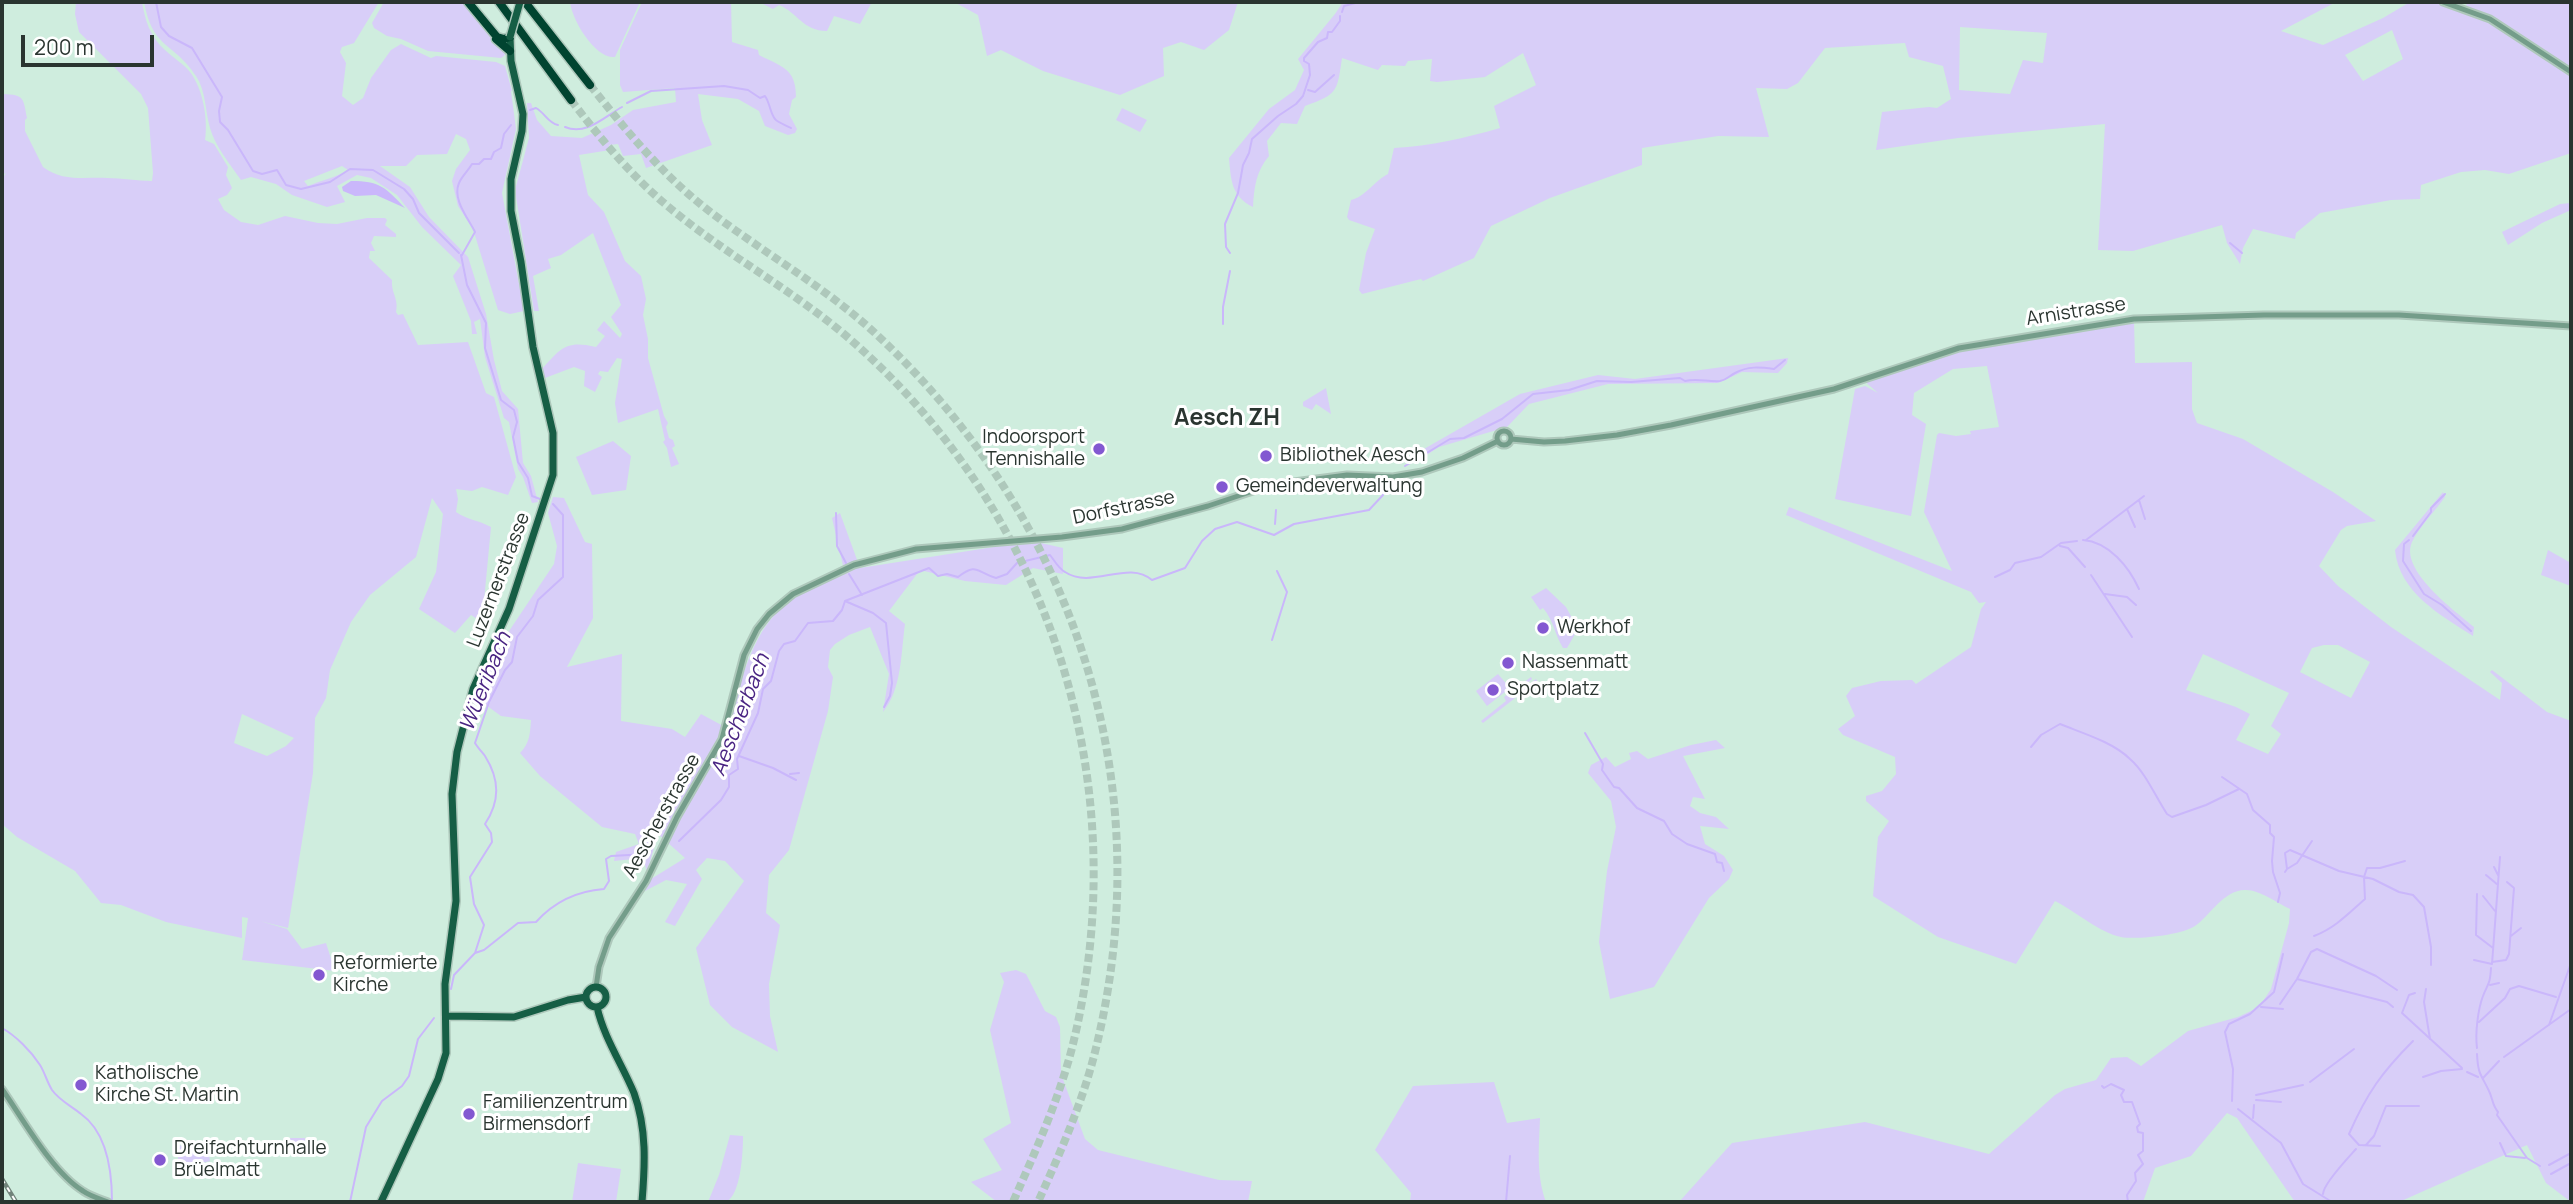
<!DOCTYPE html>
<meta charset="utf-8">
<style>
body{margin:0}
#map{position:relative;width:2573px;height:1204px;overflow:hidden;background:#cfedde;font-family:Manrope,sans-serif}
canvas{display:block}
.frame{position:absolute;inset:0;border:4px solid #2a3530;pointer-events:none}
.scale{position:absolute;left:21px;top:35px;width:133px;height:32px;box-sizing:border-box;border:4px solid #2a3530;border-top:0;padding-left:9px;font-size:21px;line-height:24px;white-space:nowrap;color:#2a3530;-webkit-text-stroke:5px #fff;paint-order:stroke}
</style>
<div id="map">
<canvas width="2573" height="1204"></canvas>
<div class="frame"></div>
<div class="scale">200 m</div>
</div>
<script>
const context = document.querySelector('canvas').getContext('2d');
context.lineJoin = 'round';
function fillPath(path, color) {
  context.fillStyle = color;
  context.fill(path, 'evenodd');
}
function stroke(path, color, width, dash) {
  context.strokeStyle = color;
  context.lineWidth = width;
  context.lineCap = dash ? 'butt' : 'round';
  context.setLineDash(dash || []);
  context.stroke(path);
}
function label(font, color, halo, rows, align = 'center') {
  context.font = font + ' Manrope,sans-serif';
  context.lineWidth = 6;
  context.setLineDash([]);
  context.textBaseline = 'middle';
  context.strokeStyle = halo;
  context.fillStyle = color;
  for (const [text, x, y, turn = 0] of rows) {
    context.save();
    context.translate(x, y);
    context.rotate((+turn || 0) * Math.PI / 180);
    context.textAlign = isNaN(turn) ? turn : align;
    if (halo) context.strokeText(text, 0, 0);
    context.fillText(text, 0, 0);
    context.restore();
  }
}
fillPath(new Path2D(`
 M76 2H142C145 20 150 37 165 50 173 58 183 63 190 72 203 89 208 119 205 140L214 144 228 167 226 175 232 188 227 195 218 199 224 210 241 222 258 225 285 216 318 223 337 224 367 218H385L387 220 385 225 396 234V237L374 236 371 243 375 251H370L369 258 392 280C391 294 399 298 396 312L398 315 403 314 418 345 468 342 486 393 494 397 516 477 508 495 482 487 472 491 456 489 458 499 456 512C468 520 478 520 491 527L482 622 471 615 455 633 419 609 436 572 443 514 432 498 416 557 370 595 351 622 330 670 326 698 315 718 313 773 288 928 260 921 287 929 302 949 326 943 335 971 242 960 248 918 242 917V938L166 922 121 905 101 903 75 871 17 837 2 824V179L6 173 2 175 3 94C25 95 23 98 27 118L25 120V131L43 167C63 182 84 177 107 178 122 178 137 181 152 181L153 173 148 108 141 94 79 32 75 14ZM242 714 294 738 286 746 267 756 234 743Z
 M144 2H379L354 43 342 47 340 52 346 63 342 96 353 105 363 98 371 78 391 50 401 44 431 58 436 56 496 62 505 66 512 91H511L516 129 502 193 524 311 510 314 498 310 473 229 458 206 452 181 456 169 470 150 466 139 456 134 447 154 417 155 406 166H380L410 187 429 217 468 257 486 314 494 360 502 391 518 409 523 463 531 476 538 502 532 503 523 477 518 469 509 422 504 418 485 357 480 319 474 322 477 334H472L471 321 453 276 461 265 422 227 397 195 371 178 357 175 337 186 345 202 327 207 292 195 276 184 251 177 241 180C230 164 215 146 210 128 205 110 206 91 196 76 174 42 153 50 144 2ZM342 166 348 170C335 178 322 180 308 186L304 181Z
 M384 2H464L492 39 504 50 505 55 501 58 428 51 401 39 387 36 374 28 372 23Z
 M570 2H640L615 57C595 59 572 20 570 2Z
 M642 2H731L732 42 758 50 759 55C782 67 796 68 796 97L792 100 789 114 797 129 795 133 788 135 765 126 759 111 738 99 698 94 702 120 712 145 646 168 641 154 623 156 618 144 609 145 610 150 579 155 588 195 604 212 625 261 641 276 646 299 643 315 648 339V358L664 416 668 423 666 427 669 438 673 440 675 446 672 448 679 464 671 467 667 448 663 442 665 440 658 409 618 423 615 403 622 359 617 358 608 372 600 371 598 374 602 377 595 392 584 386 585 371 574 367 545 378 542 369C561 348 566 340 596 347L605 336 597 330 604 321 620 338 622 334 611 317 621 305 593 233 561 255 548 259 551 268 533 276 539 311H534L515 190 529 138 527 103H531L537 120 551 136 582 138 611 125 633 110 676 102 675 88 623 92 620 85V50Z
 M759 2H872L860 24 834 16 827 31C803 31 798 13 779 5L773 9Z
 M954 2H1238L1229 30 1204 50 1181 42 1163 48 1164 76 1120 95 1043 71 1001 50 987 56 978 15Z
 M1343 2H2336L2281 31 2323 45 2383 18 2410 2H2443L2490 19 2571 72V153L2509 174 2485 170 2461 172 2421 185 2420 199 2391 200 2320 213 2296 233 2295 239 2253 229 2243 248 2240 264 2227 243 2222 225 2133 251 2098 250 2105 124 1958 138 1876 150 1882 112 1929 107 1937 108 1951 99 1943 66 1909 57 1905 43 1825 48 1798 83 1787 89 1756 88 1769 137 1718 136 1642 148V165L1550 198 1491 226 1474 258 1423 281 1421 279 1362 294 1359 290 1366 253 1375 229 1349 220 1347 217 1351 200C1365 197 1373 182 1388 174L1394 148C1431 146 1465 138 1500 128L1494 106 1536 85 1523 53 1485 77 1437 82 1430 81 1432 59 1408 61 1405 66 1382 65 1378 70 1342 58C1337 92 1338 94 1305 106L1297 124 1281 123 1267 141 1269 156C1256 171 1254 188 1253 207 1231 196 1231 180 1229 158L1269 109 1295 90 1304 70 1298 59 1335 14ZM1960 27 2047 33 2043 63 2023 60 2010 94 1959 90ZM2392 30 2403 59 2363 81 2345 55Z
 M2467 2H2571V69L2486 15 2466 7Z
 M1122 108 1147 120 1140 132 1116 120Z
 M2571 203V210L2542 223 2508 245 2502 232 2560 204Z
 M2134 319 2135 363 2192 362V409L2197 423 2243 439 2333 492 2376 521 2347 526 2341 530 2319 566 2338 586 2391 627 2500 700 2502 683 2490 672 2492 670 2547 712 2571 721V1202L2546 1183 2527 1145 2399 1202H2295L2237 1118 2227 1113 2191 1156 2155 1168 2143 1202H1679L1732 1143 1865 1122 1989 1154 2055 1095 2065 1089 2096 1080 2111 1058 2127 1057 2141 1066 2188 1031 2238 1017 2253 1010 2263 1001 2271 989 2289 923 2290 909C2277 903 2260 890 2246 890 2224 889 2210 916 2195 926 2182 935 2136 940 2121 937 2100 933 2075 911 2055 901L2016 964 1938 937 1873 896 1878 837 1889 821 1866 801V796L1882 791 1896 774 1895 757 1843 735 1838 729 1855 716 1846 696 1852 688 1881 681 1912 680 1916 684 1971 647 1981 609 1986 602 1979 603 1971 592 1786 515 1789 507 1952 571 1924 512 1937 435 1939 433 1956 436 1971 434 1970 431 1999 427 1987 366 1953 369 1914 393 1912 415 1926 424 1911 516 1835 499 1855 389 1865 386 1878 393 1863 380 1935 354ZM2324 645H2338L2370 662 2351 698 2300 672 2312 648ZM2203 654 2289 693 2271 726 2281 734 2268 754 2236 740 2250 714 2236 707 2186 690Z
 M1788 358 1787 363 1778 373 1742 372 1718 383 1608 384 1529 404 1507 427 1439 447 1414 463 1410 457 1520 394 1598 375 1635 379Z
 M1326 388 1331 414 1316 404 1312 410 1303 406V402Z
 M613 441 631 456 626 490 592 495 576 457Z
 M2443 492 2445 497C2435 511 2420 526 2412 542 2399 570 2455 611 2474 627L2473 636C2440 615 2399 592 2395 550Z
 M553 497 564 498 585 542 592 544 593 618 567 667 622 654 621 721 672 729 685 737 701 714 727 728C742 682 751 624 796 597 811 588 829 581 845 574L832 518 840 513 860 568 1032 541 1063 548V574L1033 568 1006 585 965 581 920 570 889 611 905 624C901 652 902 689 883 712L889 674 870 627 849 635 835 644 830 650 828 667 833 677 828 711 789 850 769 875 766 913 780 925 769 984 770 1016 778 1052 732 1027 710 1005 696 948 744 881 725 861 707 858 696 870 702 879 675 926 665 922 687 884 666 880 645 891 651 879 685 858 658 834 647 872 643 858 614 861 616 852 639 844 635 834 602 827 540 776 520 753C530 743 530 733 531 720L501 716 483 703 487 674 499 646 554 564 557 546 548 513Z
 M2548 550 2571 563V586L2541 575Z
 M1546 588 1566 607 1578 629 1567 648H1563C1554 633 1554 621 1543 608L1540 610 1531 597Z
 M1498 674 1510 688 1487 706 1476 691Z
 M1531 677 1532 679 1512 697 1536 679 1537 681 1483 723 1481 721 1506 701 1504 697Z
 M1716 740 1725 748 1683 756 1705 799 1693 797 1690 806 1700 813 1716 817 1729 829 1700 826 1705 844 1724 856 1733 870 1729 879 1709 898 1654 987 1610 999 1599 942 1607 871 1616 827 1611 801 1588 773 1591 765 1606 757 1615 767 1631 759 1629 753 1637 751 1648 759 1691 745Z
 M1016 970 1026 974 1045 1011 1056 1017 1060 1027 1061 1074 1085 1139 1098 1150 1219 1180 1252 1181 1248 1202H997L971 1182 1002 1170 983 1139 1011 1123 990 1030 1004 982 1000 973Z
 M1494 1082 1507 1123 1540 1118C1539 1147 1536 1175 1546 1202H1410L1411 1193 1375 1150 1413 1086Z
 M730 1135 743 1136C743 1152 741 1195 726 1202 721 1203 713 1202 708 1202L719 1175Z
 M284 1138H305V1154H286L284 1151Z
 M207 1143 210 1161 179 1169 177 1146Z
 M578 1163 621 1169 616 1202H572Z`), '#d8cef8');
fillPath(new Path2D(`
 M351 181C380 181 385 187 405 208L376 195 355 196 343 191 342 187Z`), '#cab7fb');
stroke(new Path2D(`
 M156 2 161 27 169 36 192 48 222 97 219 111 220 122 228 130 253 171 262 174 277 170 286 185 301 189 330 182 350 169 373 170 404 189 413 199 419 213 459 253
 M1795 2V3
 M1342 12 1344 6 1359 2
 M1308 90 1315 92 1334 75
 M627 103 651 91 724 86 748 90 760 98 765 96C770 103 770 113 775 119 778 123 786 125 791 128
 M530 110 536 108C545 113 548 123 558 125
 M565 127C586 136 604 117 622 107
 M2230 243 2242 253
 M1230 253 1226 247 1225 224 1238 193 1243 165 1249 153 1252 139 1278 116 1296 104 1303 96 1310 75 1309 64 1304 61V58L1318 42 1327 38 1328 32H1332L1340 21V16
 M461 255 467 285 486 323 485 348 501 400 514 410 517 422 513 437 518 462 528 478 532 496 540 499
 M462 255 475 232C468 218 452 199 459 183 462 176 468 171 472 164H479L484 159H491L494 152 501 148 504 134 511 125
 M1223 324V307L1230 271
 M1405 466 1450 439 1464 438 1502 419 1533 394 1569 390 1597 381 1631 382 1680 378 1685 381C1697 378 1708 382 1720 381 1727 380 1729 376 1735 373 1748 366 1759 367 1774 369L1785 360
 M2139 500 2145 519
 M2127 509 2135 527
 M836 513 837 546 846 563
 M1275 524 1276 510
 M2413 536 2431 512V508L2445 494
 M2083 540C2109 542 2129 567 2139 589
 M2086 540 2144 496
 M2409 540 2404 544 2403 561 2424 594 2442 605 2471 631
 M2060 546 2068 548 2085 567
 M849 574 862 595
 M2091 575 2132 637
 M1995 577 2010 570 2015 563 2041 557 2061 543 2077 541
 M2105 594 2127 597 2136 605
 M845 601 873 613 886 623 892 683 890 696 884 707
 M1272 640 1287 592 1277 571
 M1585 733 1603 764 1602 770 1614 787 1619 788 1637 808 1664 821 1672 834 1687 844 1715 854 1717 862 1722 863 1724 871
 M2031 747 2041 735 2060 724C2082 733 2113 742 2130 759 2146 773 2155 796 2167 814L2172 817 2206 805 2239 789
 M739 756 773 768 796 780
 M790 774 799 773
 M2222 777 2247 794 2253 810 2270 825V833L2274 837 2272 861 2273 872 2280 893 2278 902
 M679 841 721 800 729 787V775L738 769 737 759 758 713 763 689 771 681 779 651 784 644 795 641 808 623 833 621 842 610 845 601 929 568 938 576 947 574 958 577C977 562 976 572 996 578L1007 574 1017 563 1050 555C1054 560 1059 569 1065 572 1092 590 1128 559 1152 580L1185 568 1202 541 1215 529 1237 522 1274 535 1294 524 1369 510 1383 495 1385 484
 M2494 867 2498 875
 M2287 869 2285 853 2290 850 2339 871 2373 879 2399 892 2413 895 2424 907 2431 947V965
 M2285 872 2287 869 2297 863 2312 841
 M2486 875 2498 885
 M2477 894 2476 935 2493 948
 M2483 896 2495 911
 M2314 936C2335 928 2348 914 2365 899L2364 877 2367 868H2380L2405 861
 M2511 936 2521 928
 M475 953 484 950 518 923 536 922C554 902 577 891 604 889L609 881 606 859 611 856 647 854
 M2474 960 2492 964 2500 857
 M2492 962 2506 960 2509 954 2514 888 2507 882
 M2297 979 2387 1002 2393 1007
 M2490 985 2499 983
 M451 989 454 975 475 953 484 925 474 904 470 877 492 842 491 833 485 824C500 801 500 780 485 756 482 752 478 748 475 743L489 702 505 670 512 662 517 637 533 616 538 600 563 577V515L553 504
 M2426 989 2424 1002 2430 1039
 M2415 993 2409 995 2402 1013 2462 1068
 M2280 1004 2297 979 2311 952 2317 949 2376 976 2397 990
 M2261 1007 2283 1009
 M2479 1022 2505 998 2510 989 2519 986 2556 997
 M2549 1025 2571 963
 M2 1028C16 1036 31 1051 40 1065 45 1073 47 1082 52 1090 59 1100 71 1106 81 1114 108 1133 112 1172 112 1202
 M2477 1048C2475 1033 2478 1009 2483 996 2488 983 2490 985 2491 968
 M2477 1054C2478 1075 2481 1074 2489 1091 2493 1099 2492 1105 2498 1112L2497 1115 2527 1158 2540 1166
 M2504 1057 2571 1009
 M2467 1072 2478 1077
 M2423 1077 2441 1071 2462 1069
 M2483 1078 2499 1061
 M2310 1082 2354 1049
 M2102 1086 2104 1088 2111 1084 2124 1090 2121 1095 2124 1102H2132L2140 1124 2137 1127 2138 1132 2143 1133V1151L2138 1155 2143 1164 2135 1173 2136 1181 2127 1195 2128 1202
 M2256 1095 2303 1085
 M2256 1100 2281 1102
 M2232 1101 2233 1069 2225 1032 2229 1024 2250 1014 2274 992 2283 954
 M2238 1109 2281 1143 2303 1184 2332 1202
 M2253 1118 2254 1105
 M2500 1143 2506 1156 2525 1158
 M2366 1145 2374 1136 2386 1106H2419
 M2380 1146 2359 1145 2349 1134C2367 1093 2382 1072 2413 1041
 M2549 1165 2571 1153
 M2551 1174 2571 1163
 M2323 1194C2323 1184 2347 1159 2356 1149
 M350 1202 366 1127 382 1101 402 1086 409 1076 418 1039 434 1018
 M1506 1202 1510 1156`), '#cab7fb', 2);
stroke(new Path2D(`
 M590 85C625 129 660 172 704 207 760 251 823 285 876 334 1076 520 1162 785 1095 1052 1082 1104 1060 1153 1038 1202
 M571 100C599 137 629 173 664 203 726 256 800 293 861 349 1056 525 1136 793 1072 1048 1058 1102 1035 1152 1013 1202`), '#aec8bb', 8, [8, 4]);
const minor = new Path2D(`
 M2443 2 2490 19 2571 72
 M1497 438a7 7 0 1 1 14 0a7 7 0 1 1-14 0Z
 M1511 439 1544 442 1565 441 1617 435 1671 425 1834 389 1959 348 2134 319 2264 315H2399L2571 326
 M596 987 599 967 609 938 646 881 677 817 722 739 744 655 757 629 769 614 793 594 854 565 916 549 1062 537 1122 529 1208 506 1271 485 1347 475 1393 477 1422 472 1463 458 1498 441
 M2 1089C23 1119 52 1172 83 1191 90 1196 100 1199 108 1202`);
const major = new Path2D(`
 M586 997a10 10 0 1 1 20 0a10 10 0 1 1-20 0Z
 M597 1007C604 1038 622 1064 634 1093 647 1129 645 1165 642 1202
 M447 1016 514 1017 568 1000 586 997
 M381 1202 438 1079 446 1053 445 984 456 901 452 794 457 752 473 689 509 609 553 475V433L533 347 521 262 511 211V179L522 131 523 114 511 61 510 37`);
const highway = new Path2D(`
 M468 2 497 37 504 39 510 37
 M499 2 571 100
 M525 2 590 85
 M496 39 510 51`);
stroke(minor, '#aec8bb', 9);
stroke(major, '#aec8bb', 10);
stroke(highway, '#aec8bb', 11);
stroke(minor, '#749d8a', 5);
stroke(major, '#165e45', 7);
stroke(highway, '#014430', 8);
const rail = new Path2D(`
 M2 1179 16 1202`);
stroke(rail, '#71847b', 4.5);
stroke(rail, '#fff', 2, [5]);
const majorBridge = new Path2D(`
 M510 37 520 2`);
stroke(majorBridge, '#aec8bb', 10, []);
stroke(majorBridge, '#165e45', 7);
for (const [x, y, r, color] of [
 [1099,449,7,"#8358d1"],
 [1266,456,7,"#8358d1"],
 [1222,487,7,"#8358d1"],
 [1543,628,7,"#8358d1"],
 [1508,663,7,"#8358d1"],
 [1493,690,7,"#8358d1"],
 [319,975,7,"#8358d1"],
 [81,1085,7,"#8358d1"],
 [469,1114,7,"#8358d1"],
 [160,1160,7,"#8358d1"]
]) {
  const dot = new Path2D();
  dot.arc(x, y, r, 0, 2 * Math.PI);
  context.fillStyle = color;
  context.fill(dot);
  stroke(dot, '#fff', 2.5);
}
label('19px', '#2a3530', '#fff', [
 ["Arnistrasse",2076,312,-9],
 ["Dorfstrasse",1124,508,-12],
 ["Luzernerstrasse",499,580,-69],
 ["Aescherstrasse",662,816,-61]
]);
label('19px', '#2a3530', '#fff', [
 ["Indoorsport",1085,438,"right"],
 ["Tennishalle",1085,460,"right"],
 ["Bibliothek Aesch",1280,456],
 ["Gemeindeverwaltung",1236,487],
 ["Werkhof",1557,628],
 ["Nassenmatt",1522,663],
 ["Sportplatz",1507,690],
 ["Reformierte",333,964],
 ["Kirche",333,986],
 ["Katholische",95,1074],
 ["Kirche St. Martin",95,1096],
 ["Familienzentrum",483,1103],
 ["Birmensdorf",483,1125],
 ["Dreifachturnhalle",174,1149],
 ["Brüelmatt",174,1171]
], 'left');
label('italic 21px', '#4a2583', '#fff', [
 ["Wüeribach",486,682,-68],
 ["Aescherbach",741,715,-69]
]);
label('bold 23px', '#2a3530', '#fff', [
 ["Aesch ZH",1227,419]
]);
</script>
